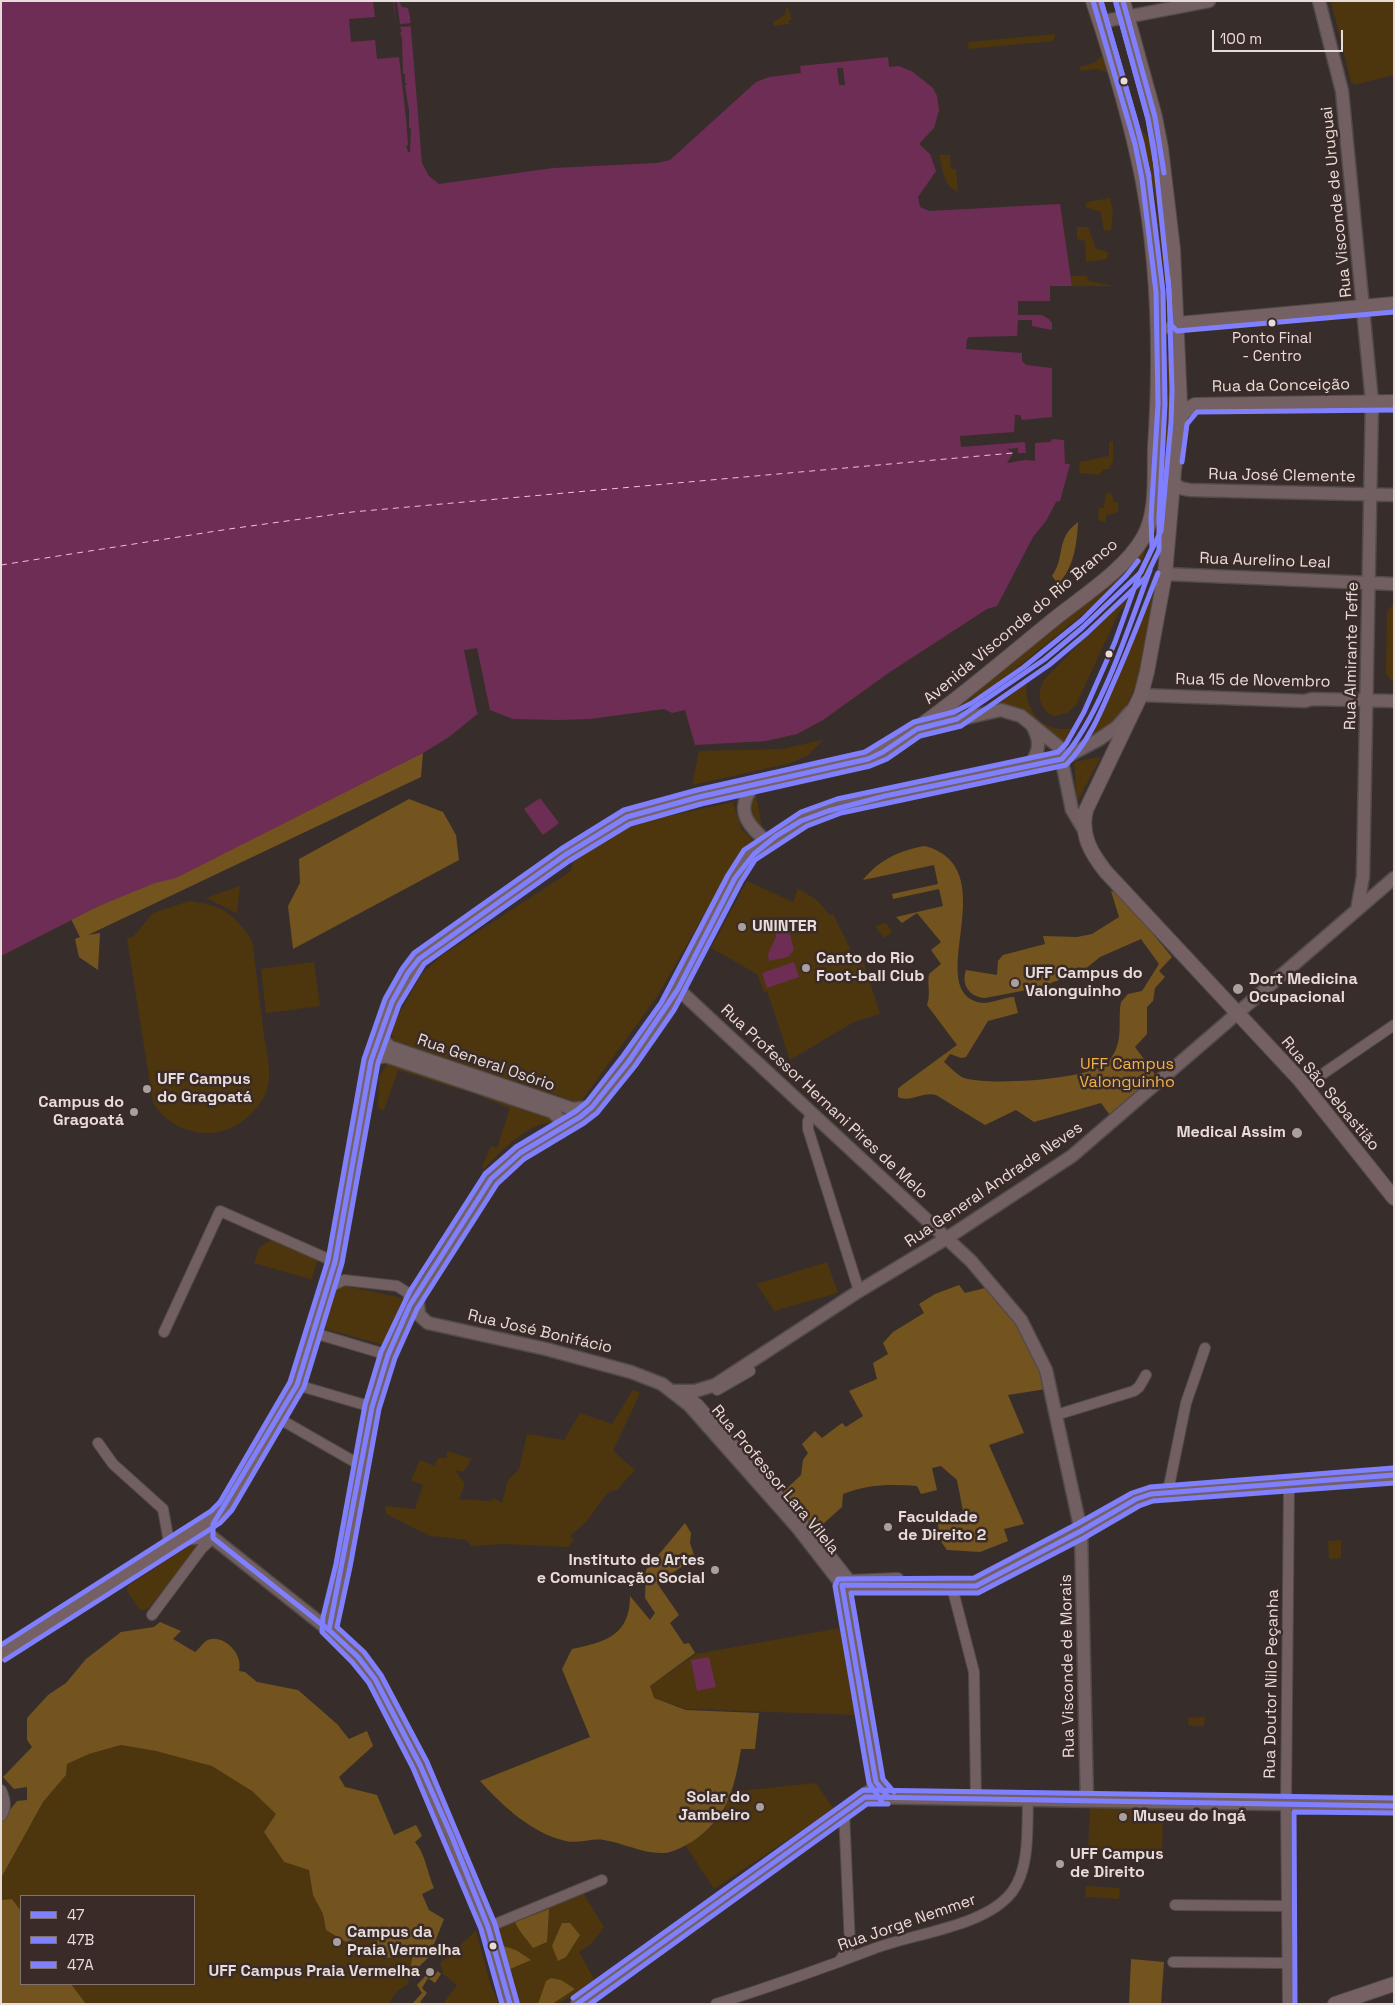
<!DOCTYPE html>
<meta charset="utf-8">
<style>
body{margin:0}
#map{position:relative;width:1395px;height:2005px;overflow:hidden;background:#372e2c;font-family:"Space Grotesk",sans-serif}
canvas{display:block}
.frame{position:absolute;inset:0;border:2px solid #e6dcd9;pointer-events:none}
.legend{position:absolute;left:20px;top:1895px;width:175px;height:90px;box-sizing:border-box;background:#3b2b28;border:1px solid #7f726f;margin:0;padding:6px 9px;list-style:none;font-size:15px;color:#e6dcd9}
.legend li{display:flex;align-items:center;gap:10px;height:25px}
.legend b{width:25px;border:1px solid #7f726f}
.scale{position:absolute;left:1212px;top:30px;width:131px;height:22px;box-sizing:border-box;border:2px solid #e6dcd9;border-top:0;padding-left:6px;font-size:15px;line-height:18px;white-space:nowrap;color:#e6dcd9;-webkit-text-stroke:4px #3b2b28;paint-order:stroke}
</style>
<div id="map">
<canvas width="1395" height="2005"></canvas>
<div class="frame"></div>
<ul class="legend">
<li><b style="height:6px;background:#8080ff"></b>47</li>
<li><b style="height:6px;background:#8080ff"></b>47B</li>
<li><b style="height:6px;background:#8080ff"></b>47A</li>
</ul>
<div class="scale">100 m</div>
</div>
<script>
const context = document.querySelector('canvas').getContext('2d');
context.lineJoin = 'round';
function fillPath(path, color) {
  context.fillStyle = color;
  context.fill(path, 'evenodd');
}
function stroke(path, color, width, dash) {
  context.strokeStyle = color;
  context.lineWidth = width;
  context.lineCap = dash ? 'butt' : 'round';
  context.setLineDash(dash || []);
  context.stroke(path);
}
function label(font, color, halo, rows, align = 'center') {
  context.font = font + ' "Space Grotesk",sans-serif';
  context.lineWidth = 5;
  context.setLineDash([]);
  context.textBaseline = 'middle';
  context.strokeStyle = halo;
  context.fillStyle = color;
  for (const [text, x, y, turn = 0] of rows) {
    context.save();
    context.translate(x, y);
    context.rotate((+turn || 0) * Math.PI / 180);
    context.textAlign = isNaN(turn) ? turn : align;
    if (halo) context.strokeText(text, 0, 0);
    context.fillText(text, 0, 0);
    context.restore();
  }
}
fillPath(new Path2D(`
 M1331 1H1394V75L1354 85 1351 82Z
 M786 8H788L792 20H789V24L774 26 773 22 785 15Z
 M1055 34 1053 41 969 49 968 42Z
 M1104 54 1110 73 1097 69 1080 71V67L1094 63Z
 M1139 126 1152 143 1168 277H1164L1156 202Z
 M939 155H950L951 169H956L958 191C944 189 942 167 939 155Z
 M1110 198 1113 212 1111 230 1104 231 1101 212 1085 207 1087 202Z
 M1077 227H1088L1096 249 1108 252 1107 259 1086 262 1085 241 1077 239Z
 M1071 276H1086L1089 281 1114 286H1072Z
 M1169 355 1172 356V412L1161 532 1146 573 1139 587 1118 614 1076 705 1067 713 1054 716C1039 710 1037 695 1043 681L1136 585 1141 578 1154 548 1164 419 1166 357Z
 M1109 442H1113V461L1109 469H1104L1099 475 1079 473 1080 462 1109 456Z
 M1112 493 1113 501 1118 503V512L1106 515V522L1098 520 1099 508H1104L1106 494Z
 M1145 546C1147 561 1133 572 1123 582L972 704 956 711 954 709 1118 577 1135 562Z
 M1153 577 1156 578C1148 623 1147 676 1121 715 1113 726 1100 734 1089 742L1121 669Z
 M1394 603V683L1386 674 1387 612Z
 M1027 679C1028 684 1025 691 1027 698 1033 724 1055 735 1079 726L1068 744H1064L1024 712 1008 706 991 705Z
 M823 740 808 755 791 763 692 785 699 751 782 749Z
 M1101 757 1077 802 1074 762Z
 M756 795 762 828C753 819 748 812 752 799Z
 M733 802 741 828 754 842 736 859 658 995 580 1103 393 1040 391 1028 422 974 441 956 571 871 573 862 607 838 633 824Z
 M747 881 793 902 798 889C812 896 821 902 829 915L833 914 855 959 862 957 880 1014 854 1022 790 1060 767 991 764 992 757 974 711 948Z
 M240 886 237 913 206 898Z
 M189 901C222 905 233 913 252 940 256 972 260 1003 264 1035 266 1048 270 1063 269 1077 269 1106 235 1134 207 1133 184 1132 165 1122 153 1103L127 938 133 937 153 913Z
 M886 923 892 932 884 938 875 926Z
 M314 962 320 1006 266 1013 261 969Z
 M392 1062 554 1115 555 1123C531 1119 499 1153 484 1169L482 1166 491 1146 497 1148 510 1108 475 1094 398 1070 384 1110 378 1108 379 1077 387 1064Z
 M273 1239 319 1255 311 1282 310 1279 254 1263 259 1248Z
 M827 1262 838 1293 774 1311 757 1284Z
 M342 1285 402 1298 403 1302 392 1342 387 1346 326 1329 325 1324 337 1288Z
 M633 1390 640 1393 613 1451 635 1470 617 1490 608 1492 587 1521 570 1536 574 1540 568 1547 505 1544 471 1546 467 1540 431 1536 386 1514 385 1506 415 1509 423 1485 411 1480 420 1460 434 1466 438 1458H447V1451L472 1459 463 1472 455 1470 465 1484 459 1499 490 1501 494 1498 502 1503 508 1480 519 1469 527 1434 564 1440 580 1413 612 1424Z
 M1341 1540V1558L1329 1559 1328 1541Z
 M196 1544 195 1551 151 1606 145 1610 139 1609 127 1591 128 1586 190 1545Z
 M840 1628 855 1715 686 1709 654 1698 650 1686 696 1654Z
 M1205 1717 1204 1726H1189L1188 1718Z
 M122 1745C151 1750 184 1755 212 1766 236 1776 258 1796 277 1814L264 1832 284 1862 310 1870 313 1894 323 1914 326 1930 355 1939 366 1929 377 1928 383 1959 395 1958 414 1950 408 1984 397 1991 388 2004H86L71 1984H194V1896H21V1911L12 1899 1 1900V1878L43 1802 66 1775 67 1764 89 1754Z
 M816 1783 834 1809 714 1889 686 1846C711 1829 721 1821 731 1792Z
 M1090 1807 1163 1808 1162 1858 1110 1850H1088Z
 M1086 1886 1120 1888 1119 1899 1085 1897Z
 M582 1891 604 1927 592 1943 579 1952 595 1981 558 2004H518L493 1928Z
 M476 1931 490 1983 499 2004H443L457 1985 443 1974 440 1963Z`), '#4d360d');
fillPath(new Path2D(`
 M1078 522C1077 543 1074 568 1058 584L1052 576C1066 556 1055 539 1078 522Z
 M423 753 421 777 88 935 100 933 98 970 79 957 75 939 80 937 71 919Z
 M409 799 443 812 456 835 459 860 293 949 288 906 300 883 299 859Z
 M925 846C1006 868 924 985 977 1002 989 1006 1002 997 1014 997L1018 1013 988 1021 966 1057 961 1058 950 1054 944 1062C950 1067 957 1075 964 1078 988 1086 1093 1080 1109 1061 1125 1041 1117 1023 1121 1002L1128 994 1142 991 1159 964 1141 939 1100 957 1084 970 1073 975 1037 988 985 998C969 997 961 984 966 970L997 975 998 961 1003 955 1045 944 1043 936 1077 937 1092 934 1119 917 1111 891 1120 894 1172 957 1159 971 1165 977 1155 988 1153 1001 1147 1007V1034L1135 1047 1157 1077 1112 1118 1101 1103 1034 1122 1016 1110 985 1125 936 1095C922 1091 911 1103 898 1097V1089L901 1086 957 1045 927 1005C931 994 927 985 929 974L941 964 931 950 941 942 917 913 902 923 896 917 943 906 939 889 893 899 892 894 938 884 934 865 863 880C879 860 900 850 925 846Z
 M959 1285 965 1293 989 1287 1040 1344 1046 1389 1008 1395 1024 1433 989 1445 1024 1524 1004 1529 1008 1541 980 1552 947 1550 940 1540 938 1524 946 1517 963 1511 957 1480 941 1466 932 1468 937 1490 921 1494 917 1486C889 1484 868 1484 843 1494L842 1507 813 1533 780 1495 801 1475 803 1460 808 1453 802 1444 815 1431 822 1438 842 1423 846 1427 863 1416 849 1391 877 1379 873 1363 888 1354 883 1343 893 1332 924 1313 919 1304 935 1294Z
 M685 1523 691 1533 690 1543 695 1558 657 1583 679 1615 670 1623 684 1644 689 1643 695 1653 650 1686 654 1698 686 1710 759 1713 755 1749H741C734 1790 728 1817 692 1842 684 1846 672 1853 664 1853 643 1854 624 1843 604 1840 592 1838 578 1844 566 1841 531 1833 503 1806 480 1781L590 1737 562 1669 572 1649C606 1642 630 1635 630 1596L650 1620 655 1613 645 1598 646 1570Z
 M160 1622 181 1631 173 1639 195 1652C199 1649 202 1644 206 1641 220 1632 244 1652 239 1671L245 1672 257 1682 298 1690 337 1724 349 1739 367 1731 373 1746 339 1777 345 1787 377 1795 394 1835 416 1825 422 1836 415 1842C426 1855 427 1873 434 1888L422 1894 429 1910 444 1919 429 1957 412 1973 411 1964 414 1950C399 1955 389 1963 375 1953L378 1939 377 1928C363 1929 358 1938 346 1942L326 1930 323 1914 313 1895 309 1870 284 1862 264 1832 276 1814 252 1791 212 1766 156 1751 121 1745 89 1754 67 1764 66 1775 43 1802 1 1878V1821L17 1801 27 1800V1787L14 1789 3 1777 32 1747 27 1740V1718L48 1695 66 1683 86 1659 121 1632 154 1627Z
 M12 1899 21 1911V1984H71L86 2004H1V1900Z
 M549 1909 547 1942 533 1948C527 1939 519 1932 515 1922Z
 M562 1923H570L580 1935 566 1957 558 1961 552 1946Z
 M500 1945 516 1950 531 1960 510 1969Z
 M1131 1959 1164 1962 1161 2004H1129Z
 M438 1971 441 1974 435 1983 428 1978 422 1988 427 1993 420 2002 422 2004H412L422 1993 417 1985 427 1974 432 1977Z
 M551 1978 561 1980 575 1989 552 2004H538L546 1981Z`), '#73541e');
fillPath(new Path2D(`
 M1 1H399L402 7 408 8 410 17 422 163 429 176 439 184 553 168 657 163 670 160 756 82 769 77 801 73 800 66 888 57 889 67 899 66 913 72 933 88 937 96 939 110 934 128 919 144 930 154 936 171 918 197 920 207 929 211 1060 204 1072 286H1050V322H1052V439L1064 440 1065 464H1070L1060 501 1056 502 1046 521 1033 537 997 606 987 609 890 672 823 720 797 734 766 741 695 745 685 710 672 713 664 709 590 719 559 720 513 719 490 710 481 711 449 737 423 753 176 878 155 883 99 906 1 956Z
 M540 798 559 823 543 835 524 809Z
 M778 922H785C789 927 792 943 794 950L788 957 769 961 768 954 776 937V924Z
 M794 962 799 977 767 988 762 973Z
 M709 1657 716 1687 697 1691 691 1660Z`), '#6e2d54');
fillPath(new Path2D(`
 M373 1H393L396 24 394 2 397 1 400 24 413 23 414 26 400 27 402 32 400 33 402 38 403 74H405V83H407L405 86 409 110V128H411L410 152H408L406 146 408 145 406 118 399 57 377 59 375 40 351 42 349 19 375 17Z
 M837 68H843L845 85H839Z
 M1018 301H1050V320L1042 315H1018Z
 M1018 320H1032V326L1052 330V368L1026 365 1022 361V353L966 349 967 339 969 337 1017 336Z
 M1015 415H1020L1022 420 1052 417V440L1050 442 1035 443V461L1025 460 1007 463 1013 453 1007 449 1018 448V453H1026L1025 442 961 447 960 436 1014 432Z
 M477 648 490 710 477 713 464 650Z`), '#372e2c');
stroke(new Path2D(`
 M1 565 229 529 352 512 1013 453`), '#fabbdd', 1, [6, 5]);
const minor = new Path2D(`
 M1305 1086 1394 1025
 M812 1113 808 1121V1129L859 1291
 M328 1288 344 1280 397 1286 408 1293 410 1305
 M164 1332 220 1211 335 1262
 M314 1333 388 1355
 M297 1385 372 1407
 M717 1390 750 1371
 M693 1397 689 1398 698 1404 824 1547 850 1580 898 1578
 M1056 1415 1134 1391 1139 1387 1146 1375
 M278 1418 360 1465
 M98 1443 113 1464 163 1509 170 1548
 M1168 1491 1186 1403 1205 1348
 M952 1587 974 1672 976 1799
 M152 1615 202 1548 213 1538
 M1 1790C5 1799 7 1807 1 1816
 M1175 1905 1286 1906
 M488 1927 602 1880
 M839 1962 850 1945 844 1812
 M1173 1962 1286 1963
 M716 2004C769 1987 821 1969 873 1949 914 1933 985 1927 1012 1892 1030 1868 1027 1829 1028 1800
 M1288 2004 1286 1804 1289 1484`);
const tertiary = new Path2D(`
 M1319 1 1342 91 1372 402 1363 877 1357 910
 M1100 22 1209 1
 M1173 482 1180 488 1190 490 1394 495
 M1165 574 1394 584
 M1141 695 1305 701 1312 699 1394 701
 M921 728 1001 710 1021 716 1059 747 1072 810 1084 830
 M1029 766C1040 752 1041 741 1032 725
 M754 785C734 810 747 824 767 842
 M678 989 971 1261 1021 1320 1046 1370 1081 1531 1087 1801
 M381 1029 384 1041 390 1047 573 1109 591 1107
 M371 1059 386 1056 553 1112 560 1120 559 1130
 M417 1294 419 1315 428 1323 546 1349 631 1372 662 1384 689 1405 797 1527 842 1585 876 1782 888 1797
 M673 1391H695L715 1385 859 1291 947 1238 1072 1156 1394 878
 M186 1538H213L329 1630 358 1657 375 1679 420 1765 452 1837 488 1927 510 2004
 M842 1585 976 1586 1081 1531 1136 1499 1151 1494 1394 1475
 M329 1630 330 1618 343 1566 372 1407 388 1355 410 1305 430 1277 479 1196 491 1179 520 1153 580 1117 592 1107 629 1061 667 1007 735 878 750 855 804 819 839 806 1062 759 1098 740 1117 727 1131 711
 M865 1797 1394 1806
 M577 2004 870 1791`);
const secondary = new Path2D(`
 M1123 1 1155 117 1161 148 1173 249 1180 403 1165 574 1147 672 1141 695 1086 810C1080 835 1091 853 1106 872L1299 1079 1394 1198
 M1172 328 1178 324 1394 304
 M1178 422 1183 412 1195 405 1394 402
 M1 1654 216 1517 226 1506 297 1385 335 1262 371 1061 392 1002 408 973 419 959 565 855 609 826 627 817 699 797 868 759 883 752C945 711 1000 663 1058 616 1085 595 1126 568 1143 538 1158 512 1154 476 1155 447 1161 357 1159 265 1142 177 1130 117 1112 58 1093 1
 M1335 2004 1394 1984`);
stroke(minor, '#524b49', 12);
stroke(tertiary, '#524b49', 15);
stroke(secondary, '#524b49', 16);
stroke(minor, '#725f62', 10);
stroke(tertiary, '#725f62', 12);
stroke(secondary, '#756163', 14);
stroke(new Path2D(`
 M1123 1 1155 117 1164 173
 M329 1630 372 1407 388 1355 410 1305 491 1179 520 1153 580 1117 592 1107 629 1061 678 989 735 878 754 854 776 836 801 821 828 811 885 796 1062 759C1101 716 1129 626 1150 570
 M888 1797 876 1782 842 1585 976 1586 1081 1531 1136 1499 1151 1494 1394 1475
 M510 2004 488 1927 452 1837 420 1765 375 1679 358 1657 329 1630 213 1538V1524L297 1385 335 1262 371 1061 392 1002 408 973 419 959 565 855 627 817 699 797 868 759 883 752 917 729 957 719 1045 659 1082 628 1141 572 1152 548 1151 518 1158 404 1156 292 1142 179 1135 144 1093 1
 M577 2004 865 1797 1394 1806`), '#8080ff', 5);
stroke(new Path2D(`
 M1116 3 1148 119 1157 172
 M1168 278 1171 325 1177 331 1394 312
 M1182 462 1187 424 1197 412 1394 410
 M5 1660 220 1523 232 1510 304 1387 342 1263 378 1063 399 1005 424 964 569 861 630 824 701 804 870 766 887 759 920 736 961 726 1049 665 1087 633 1146 577 1159 550V518L1165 404 1163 291 1149 178 1142 143 1101 1
 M894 1792 883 1779 851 1593H978L1084 1538 1139 1506 1153 1501 1394 1483
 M517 2002 495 1924 427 1762 381 1675 364 1652 337 1627 350 1567 379 1409 395 1358 417 1309 497 1184 524 1159 584 1123 597 1113 635 1066 674 1010 741 882 755 860 807 826 841 813 1066 765C1088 743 1100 714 1112 686 1129 649 1143 611 1158 573
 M590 2004 867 1804H888
 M1295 2004 1294 1812 1394 1813`), '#8080ff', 5);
stroke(new Path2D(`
 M1101 1 1136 122 1149 176
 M1 1645 211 1511 220 1502 290 1382 328 1260 364 1059 385 999 402 969 414 953 561 849 624 810 697 790 865 752 914 722 954 712 972 703 1024 667 1082 620 1126 576 1138 561
 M882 1802 869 1783 835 1586 838 1579 974 1578 1077 1524 1132 1493 1150 1487 1393 1468
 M573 1998 863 1790 1394 1798
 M502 2004 481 1929 413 1768 369 1683 352 1662 322 1632 323 1617 336 1564 365 1405 381 1352 410 1291 485 1174 516 1147 576 1111 587 1102 623 1056 661 1003 728 875 744 850 801 812 837 799 1058 752 1066 744 1084 712 1115 642 1139 575 1161 531 1171 422 1172 390 1169 291 1154 149 1148 119 1116 3`), '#8080ff', 5);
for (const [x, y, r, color] of [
 [1124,81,4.5,"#e6dcd9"],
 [1272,323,4.5,"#e6dcd9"],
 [1109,654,4.5,"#e6dcd9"],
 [742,927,5,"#a99f9c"],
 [806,968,5,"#a99f9c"],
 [1015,983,5,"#a99f9c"],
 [1238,989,6,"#a99f9c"],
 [147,1089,5,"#a99f9c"],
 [134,1112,5,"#a99f9c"],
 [1297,1133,6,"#a99f9c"],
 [888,1527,5,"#a99f9c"],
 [715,1570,5,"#a99f9c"],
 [760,1807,5,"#a99f9c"],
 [1123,1817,5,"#a99f9c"],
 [1060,1864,5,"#a99f9c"],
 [337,1942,5,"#a99f9c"],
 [493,1946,4.5,"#e6dcd9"],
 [430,1972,5,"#a99f9c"]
]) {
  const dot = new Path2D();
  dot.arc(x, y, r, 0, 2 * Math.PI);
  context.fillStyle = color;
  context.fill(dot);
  stroke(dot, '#3b2b28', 2);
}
label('15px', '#e6dcd9', '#3b2b28', [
 ["Ponto Final",1272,339],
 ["- Centro",1272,357]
]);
label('16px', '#e6dcd9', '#3b2b28', [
 ["Rua Visconde de Uruguai",1337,202,-96],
 ["Rua da Conceição",1281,386,-1],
 ["Rua José Clemente",1282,476,1],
 ["Rua Aurelino Leal",1265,561,2],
 ["Avenida Visconde do Rio Branco",1021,622,-40],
 ["Rua Almirante Teffe",1352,656,-89],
 ["Rua 15 de Novembro",1253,681,1],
 ["Rua General Osório",486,1063,19],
 ["Rua São Sebastião",1330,1094,50],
 ["Rua Professor Hernani Pires de Melo",824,1102,43],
 ["Rua General Andrade Neves",994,1185,-34],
 ["Rua José Bonifácio",540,1332,13],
 ["Rua Professor Lara Vilela",775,1480,50],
 ["Rua Visconde de Morais",1068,1666,-91],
 ["Rua Doutor Nilo Peçanha",1272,1684,-89],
 ["Rua Jorge Nemmer",907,1923,-19]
]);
label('bold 16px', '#e6dcd9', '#3b2b28', [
 ["UNINTER",752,927],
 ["Canto do Rio",816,959],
 ["Foot-ball Club",816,977],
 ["UFF Campus do",1025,974],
 ["Valonguinho",1025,992],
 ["Dort Medicina",1249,980],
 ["Ocupacional",1249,998],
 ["UFF Campus",157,1080],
 ["do Gragoatá",157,1098],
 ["Campus do",124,1103,"right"],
 ["Gragoatá",124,1121,"right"],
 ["Medical Assim",1286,1133,"right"],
 ["Faculdade",898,1518],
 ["de Direito 2",898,1536],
 ["Instituto de Artes",705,1561,"right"],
 ["e Comunicação Social",705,1579,"right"],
 ["Solar do",750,1798,"right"],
 ["Jambeiro",750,1816,"right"],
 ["Museu do Ingá",1133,1817],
 ["UFF Campus",1070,1855],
 ["de Direito",1070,1873],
 ["Campus da",347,1933],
 ["Praia Vermelha",347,1951],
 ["UFF Campus Praia Vermelha",420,1972,"right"]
], 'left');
label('16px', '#f1b346', '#3b2b28', [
 ["UFF Campus",1127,1065],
 ["Valonguinho",1127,1083]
]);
</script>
